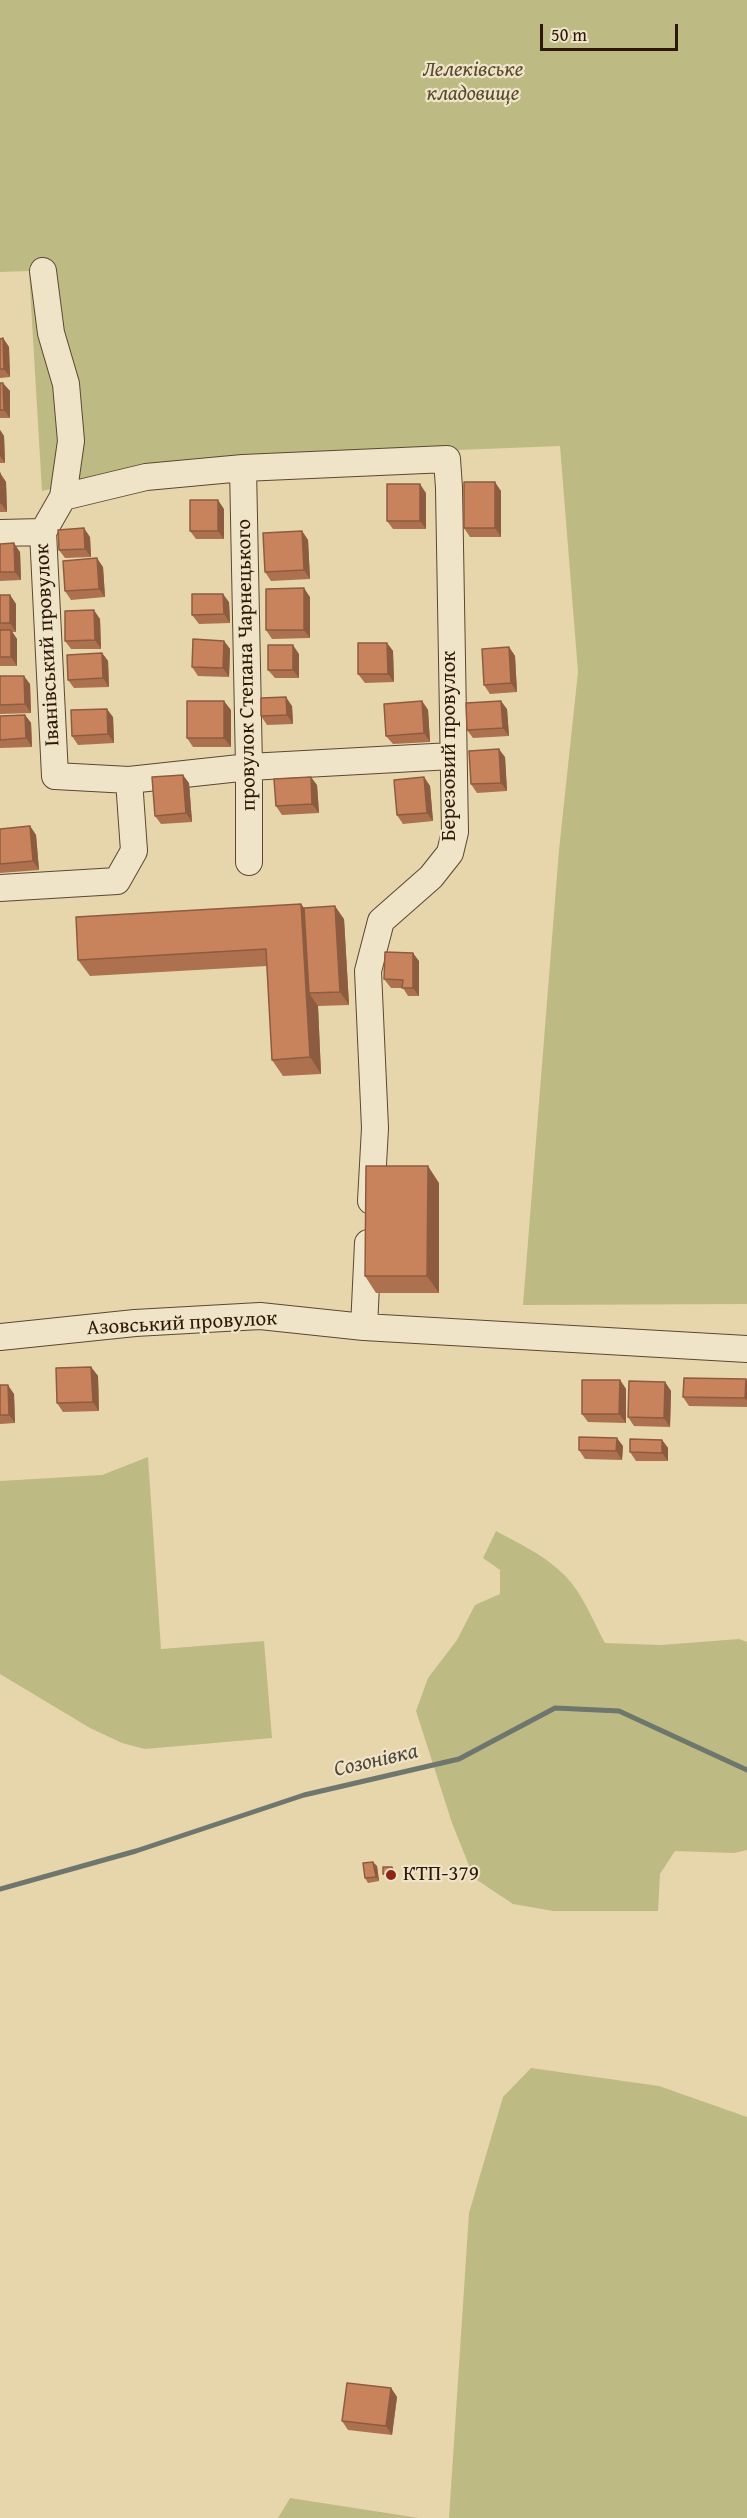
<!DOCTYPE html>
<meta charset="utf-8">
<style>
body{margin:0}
#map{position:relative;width:747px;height:2518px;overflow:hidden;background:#e7d5ab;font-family:"Gentium Book Plus",serif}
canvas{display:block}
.scale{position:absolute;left:540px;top:24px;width:138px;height:27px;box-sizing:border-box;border:3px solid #2d1808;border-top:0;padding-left:8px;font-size:18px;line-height:21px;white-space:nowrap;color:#2d1808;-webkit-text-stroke:4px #efe4c8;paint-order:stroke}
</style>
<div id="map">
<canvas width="747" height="2518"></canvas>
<div class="scale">50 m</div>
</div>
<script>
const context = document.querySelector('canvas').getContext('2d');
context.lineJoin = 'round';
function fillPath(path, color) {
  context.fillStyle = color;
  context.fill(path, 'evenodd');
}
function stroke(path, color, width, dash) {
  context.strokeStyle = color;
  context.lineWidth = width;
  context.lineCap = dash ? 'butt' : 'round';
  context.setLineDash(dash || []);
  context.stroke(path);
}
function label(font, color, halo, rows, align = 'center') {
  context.font = font + ' "Gentium Book Plus",serif';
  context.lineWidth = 4.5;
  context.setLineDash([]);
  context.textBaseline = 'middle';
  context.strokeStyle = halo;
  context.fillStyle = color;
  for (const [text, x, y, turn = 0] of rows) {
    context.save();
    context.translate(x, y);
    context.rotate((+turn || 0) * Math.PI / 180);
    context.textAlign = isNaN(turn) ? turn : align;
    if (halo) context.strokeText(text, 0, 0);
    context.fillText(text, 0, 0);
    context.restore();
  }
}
fillPath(new Path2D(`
 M0 0H747V1304L523 1305 559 850 578 672 560 446 201 460 81 482 42 491 29 271 0 272Z
 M148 1457 161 1649 264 1641 272 1738 145 1749 122 1743 90 1728 0 1674V1481L102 1475Z
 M496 1531C518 1543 542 1554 560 1571 581 1589 592 1619 605 1643L661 1645 739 1639 747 1642V1850L734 1853 675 1851 660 1874 658 1911H553L513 1904 474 1878 452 1823 416 1711 428 1678 457 1640 475 1605 500 1594V1570L483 1558Z
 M531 2068 659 2086 747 2117V2518H449L469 2213 503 2097Z
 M290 2498 419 2518H278Z`), '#bdbb83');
stroke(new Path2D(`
 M0 1889 136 1851 304 1795 459 1759 555 1708 619 1711 747 1770`), '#6d776d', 5);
const minor = new Path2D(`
 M43 271 51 333 66 384 71 441 63 497 43 532 55 776 129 780 249 767 452 756
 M243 468 249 767V862
 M63 497 146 477 243 468 447 459 449 488 455 832 450 853 431 877 381 921 368 971 375 1128 371 1201
 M0 533 43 532
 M0 888 117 881 134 851 129 780
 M364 1327 368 1243
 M0 1337 135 1323 260 1316 364 1327 747 1349`);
stroke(minor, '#5c4731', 28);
stroke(minor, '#efe4c8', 26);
fillPath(new Path2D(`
 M3 338 9 347 10 377 0 378V339Z
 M0 383 10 391V418H0Z
 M0 430 4 436 5 463H0Z
 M0 473 6 482 7 512H0Z
 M501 491V537H470L464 528Z
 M426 493V529H393L387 521Z
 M224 509V539H196L190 531Z
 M302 531 308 540 310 579 271 581 265 572Z
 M90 537 91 557 65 558 59 550Z
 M0 544 20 552 21 580 0 581Z
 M103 567 105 597 71 600 65 591Z
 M0 595H10L16 604V632H12L17 639V666H0Z
 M310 597V638L272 639 266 630Z
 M229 602 230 623 199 624 192 615Z
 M100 619 101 649H71L65 641Z
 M224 641 230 649 229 677 198 676 192 667Z
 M387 643 393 651 394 682 365 683 358 674Z
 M509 647 515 656 517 692 490 694 484 685Z
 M102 653 108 661 109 687 74 688 68 680Z
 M299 654V678H275L268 670Z
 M0 676 30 684 31 713 0 714Z
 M422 701 428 710 430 742 393 744 386 736Z
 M292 706 293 724 267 725 261 716Z
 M507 709 509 736 473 738 467 730Z
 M231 710V747H193L187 738Z
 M25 715 31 723 32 747 0 748V716Z
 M113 717 114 743 78 745 72 736Z
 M505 757 507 791 477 793 471 784Z
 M424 777 430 786 433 821 403 824 397 815Z
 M189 783 192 822 161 824 155 816Z
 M317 785 319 813 282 815 276 806Z
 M30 826 36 835 39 870 0 873V829Z
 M301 904 304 908 344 919 349 1005 318 1006 321 1074 283 1076 272 1060 267 966 90 976 78 960Z
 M419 961V996H408L403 988H391L384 979Z
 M439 1183V1293H376L365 1276Z
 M91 1367 98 1376 99 1411 63 1412 57 1403Z
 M746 1379 747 1381V1407L689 1406 683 1397Z
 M620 1380 626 1389V1423L588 1422 582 1414Z
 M665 1382 671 1391 670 1427 634 1426 628 1417Z
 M0 1385 14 1394 15 1423 0 1424Z
 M662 1440 668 1448V1461H636L630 1452Z
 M623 1446 622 1460 585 1459 579 1450Z
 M377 1866 379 1881 368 1883 365 1878Z
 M392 1867 395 1871V1878H386L383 1874Z
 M391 2388 397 2397 392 2435 348 2430 342 2421Z`), '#ad714f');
fillPath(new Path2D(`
 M3 338 9 347 10 377 4 369Z
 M3 383 10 391V418L4 410Z
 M0 430 4 436 5 463 0 456Z
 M0 473 6 482 7 512 1 503Z
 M495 482 501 491V537L495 528Z
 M420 484 426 493V529L420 521Z
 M218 500 224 509V539L218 531Z
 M84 528 90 537 91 557 85 549Z
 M302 531 308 540 310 579 304 570Z
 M14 543 20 552 21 580 15 572Z
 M97 558 103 567 105 597 99 589Z
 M304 588 310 597V638L304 630Z
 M223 594 229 602 230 623 224 614Z
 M10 595 16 604V632L10 623Z
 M94 610 100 619 101 649 95 640Z
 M11 630 17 639V666L11 657Z
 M224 641 230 649 229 677 223 668Z
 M387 643 393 651 394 682 388 674Z
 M293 645 299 654V678L293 670Z
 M509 647 515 656 517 692 511 683Z
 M102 653 108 661 109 687 103 678Z
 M24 676 30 684 31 713 25 704Z
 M286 697 292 706 293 724 287 715Z
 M224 701 231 710V747L224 738Z
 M422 701 428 710 430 742 424 733Z
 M501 701 507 709 509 736 503 728Z
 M107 709 113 717 114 743 108 734Z
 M25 715 31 723 32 747 26 738Z
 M499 749 505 757 507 791 501 783Z
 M183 775 189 783 192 822 186 813Z
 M311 777 317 785 319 813 312 804Z
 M424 777 430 786 433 821 427 813Z
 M30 826 36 835 39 870 33 861Z
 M301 904 313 921 309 993 318 1006 321 1074 310 1057Z
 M335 906 344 919 349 1005 340 992Z
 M413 953 419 961V996L413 988Z
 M428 1166 439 1183V1293L427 1276Z
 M91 1367 98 1376 99 1411 93 1402Z
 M746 1379 747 1381V1401L745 1398Z
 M620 1380 626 1389V1423L619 1414Z
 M665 1382 671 1391 670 1427 664 1418Z
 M8 1385 14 1394 15 1423 9 1415Z
 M617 1438 623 1446 622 1460 616 1451Z
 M662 1440 668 1448V1461L662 1453Z
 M373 1862 377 1866 379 1881 376 1877Z
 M392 1867 395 1871V1878L392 1873Z
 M391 2388 397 2397 392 2435 386 2426Z`), '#8d5c40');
const building = new Path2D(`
 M3 338 4 369H0V339Z
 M0 383H3L4 410H0Z
 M0 473 1 503H0Z
 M464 482H495V528H464Z
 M387 484H420V521H387Z
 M190 500H218V531H190Z
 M84 528 85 549 59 550 58 530Z
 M302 531 304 570 265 572 263 533Z
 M14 543 15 572H0V544Z
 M97 558 99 589 65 591 63 561Z
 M304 588V630H266V589Z
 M192 594H223L224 614 192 615Z
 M0 595H10V623H0Z
 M94 610 95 640 65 641V611Z
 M0 630H11V657H0Z
 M193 639 224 641 223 668 192 667Z
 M358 643H387L388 674H358Z
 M268 645H293V670H268Z
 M509 647 511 683 484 685 482 649Z
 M102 653 103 678 68 680 67 655Z
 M0 676H24L25 704 0 705Z
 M286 697 287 715 261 716V698Z
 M187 701H224V738H187Z
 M422 701 424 733 386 736 384 704Z
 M501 701 503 728 467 730 466 703Z
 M107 709 108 734 72 736 71 710Z
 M25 715 26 738 0 740V716Z
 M499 749 501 783 471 784 469 751Z
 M183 775 186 813 155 816 152 777Z
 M311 777 312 804 276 806 274 779Z
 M424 777 427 813 397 815 394 780Z
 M30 826 33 861 0 864V829Z
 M301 904 310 1057 272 1060 266 949 78 960 76 917Z
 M335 906 340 992 309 993 304 908Z
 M385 952 413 953V988H402L403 980 384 979Z
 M366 1166H428L427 1276H365Z
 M91 1367 93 1402 57 1403 56 1368Z
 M684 1378 746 1379 745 1398 683 1397Z
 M582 1380H620L619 1414H582Z
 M629 1381 665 1382 664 1418 628 1417Z
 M0 1385H8L9 1415H0Z
 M579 1437 617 1438 616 1451 579 1450Z
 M630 1439 662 1440V1453L630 1452Z
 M373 1862 376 1877 365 1878 363 1863Z
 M383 1867H392V1873L383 1874Z
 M347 2383 391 2388 386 2426 342 2421Z`);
fillPath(building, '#c9835c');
stroke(building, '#8d5c40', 1.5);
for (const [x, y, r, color] of [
 [391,1875,6,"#8f2418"]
]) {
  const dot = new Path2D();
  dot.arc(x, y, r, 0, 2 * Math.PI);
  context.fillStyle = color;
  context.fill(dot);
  stroke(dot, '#efe4c8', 2);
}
label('italic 21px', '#58492d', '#efe4c8', [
 ["Лелеківське",473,71],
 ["кладовище",473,95]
]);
label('21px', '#2d1808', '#efe4c8', [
 ["Іванівський провулок",48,645,-93],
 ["провулок Степана Чарнецького",247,665,-91],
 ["Березовий провулок",450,746,-90],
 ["Азовський провулок",182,1324,-3]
]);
label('21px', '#2d1808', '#efe4c8', [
 ["КТП-379",403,1875]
], 'left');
label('italic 22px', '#4d483b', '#efe4c8', [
 ["Созонівка",376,1761,-13]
]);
</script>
